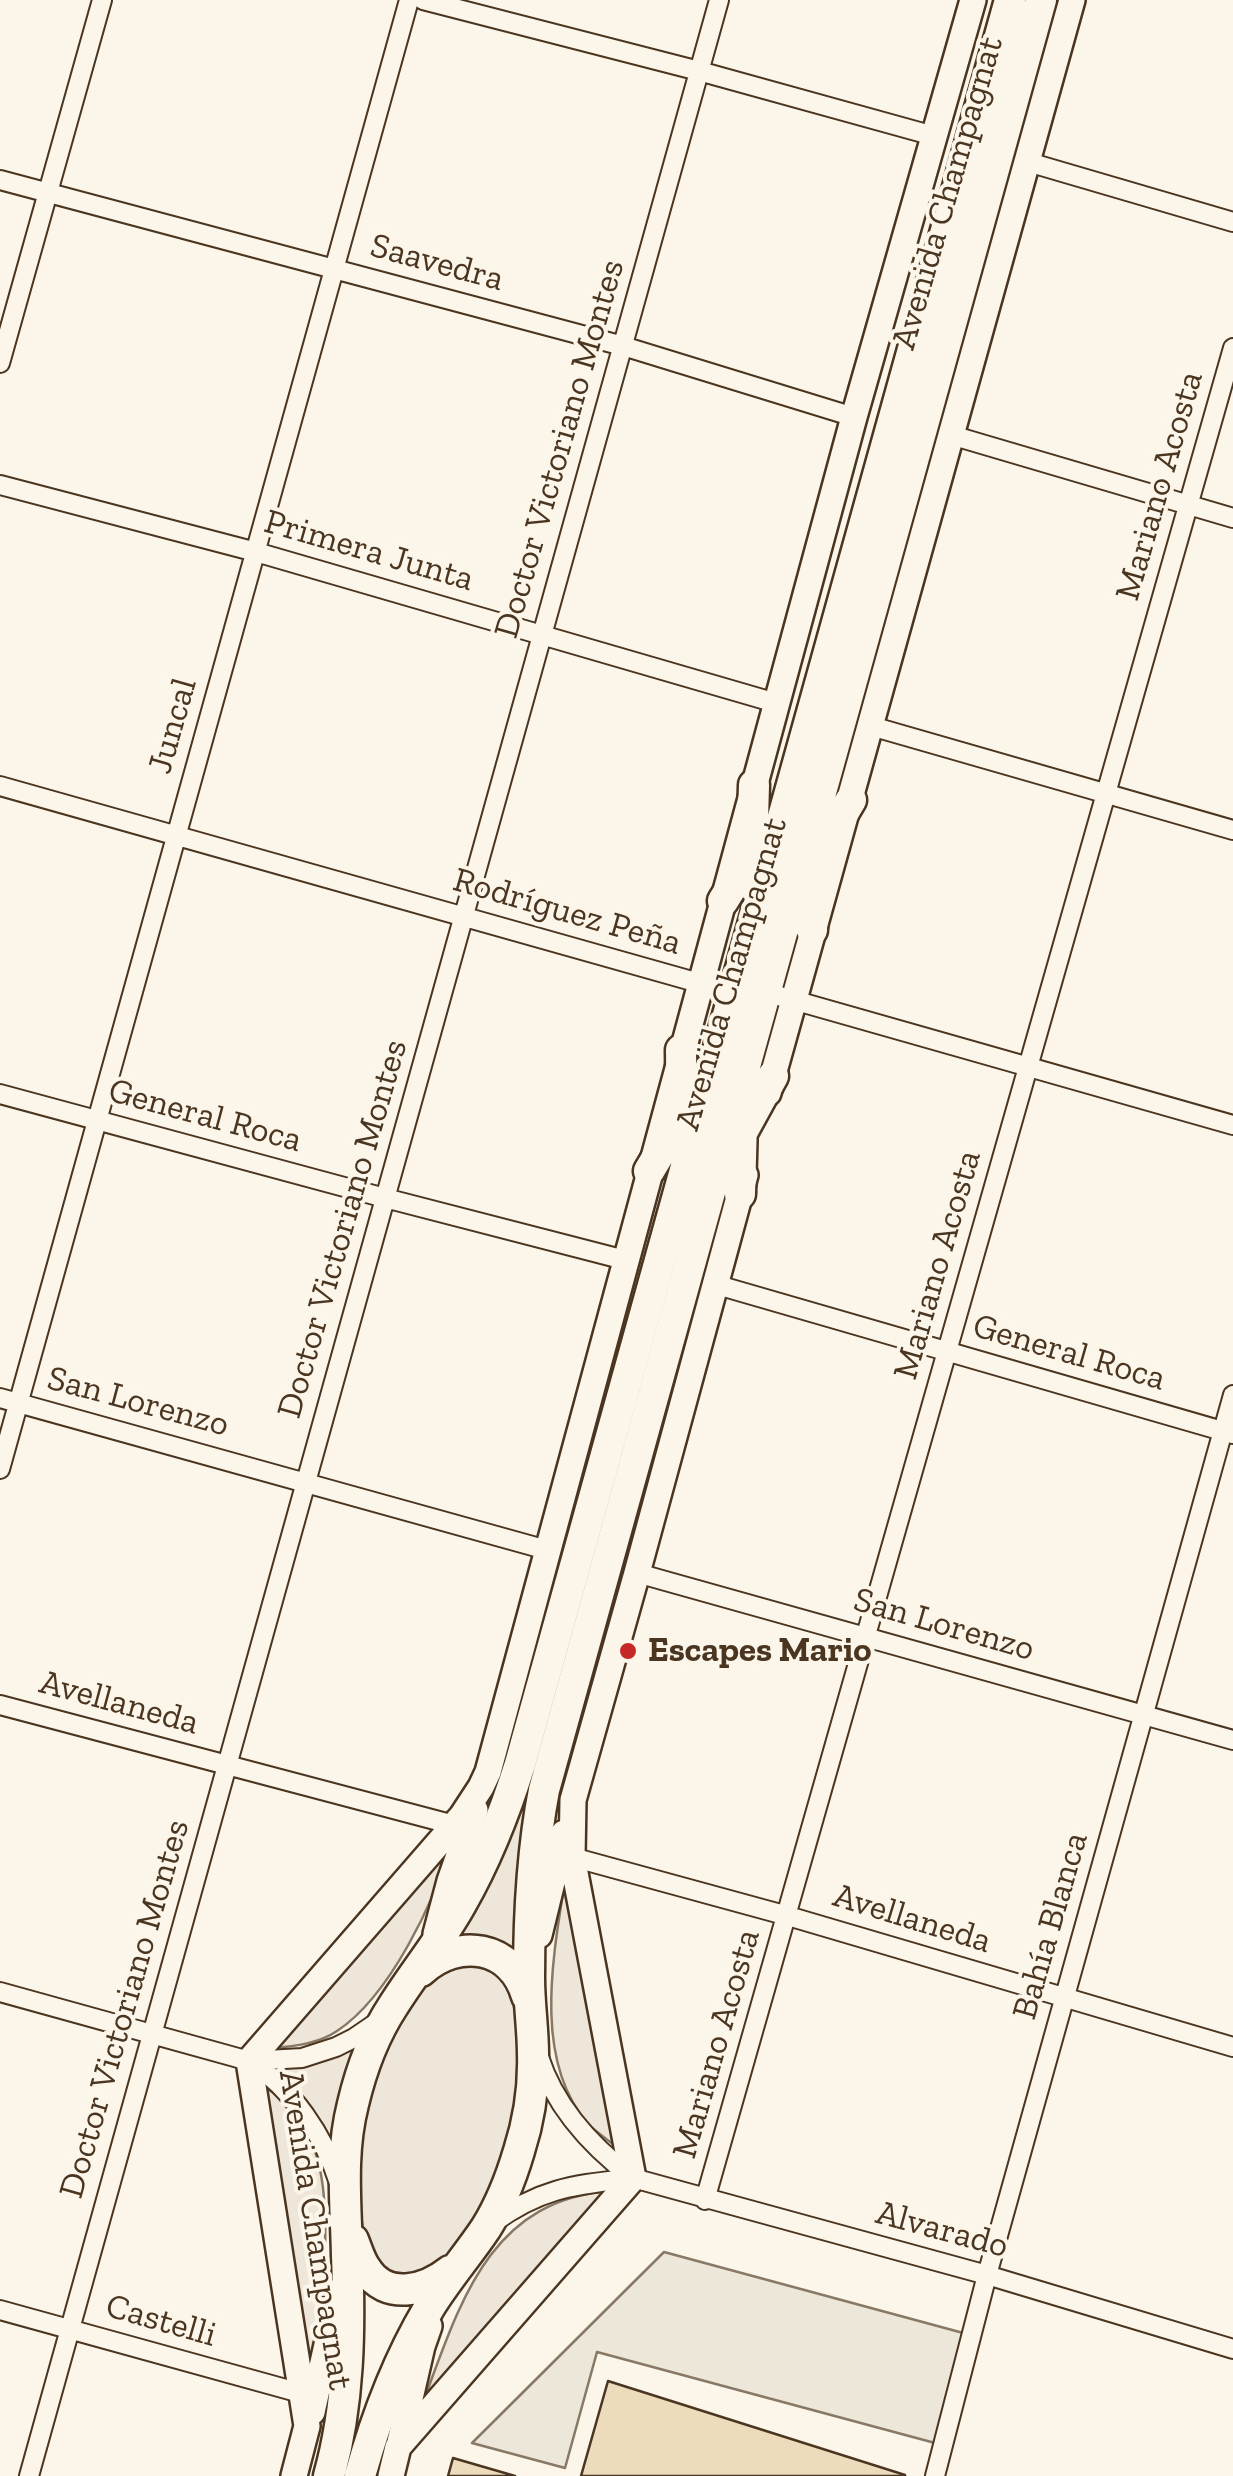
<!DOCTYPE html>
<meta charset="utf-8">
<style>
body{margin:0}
canvas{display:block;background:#fbf6e9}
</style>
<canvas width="1233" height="2476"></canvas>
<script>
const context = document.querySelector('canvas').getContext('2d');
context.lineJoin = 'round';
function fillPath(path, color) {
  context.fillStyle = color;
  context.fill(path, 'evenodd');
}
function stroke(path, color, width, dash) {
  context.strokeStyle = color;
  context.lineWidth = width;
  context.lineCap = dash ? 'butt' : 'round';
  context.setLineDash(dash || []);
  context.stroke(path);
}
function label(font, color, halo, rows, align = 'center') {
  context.font = font + ' "Zilla Slab",serif';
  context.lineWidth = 8;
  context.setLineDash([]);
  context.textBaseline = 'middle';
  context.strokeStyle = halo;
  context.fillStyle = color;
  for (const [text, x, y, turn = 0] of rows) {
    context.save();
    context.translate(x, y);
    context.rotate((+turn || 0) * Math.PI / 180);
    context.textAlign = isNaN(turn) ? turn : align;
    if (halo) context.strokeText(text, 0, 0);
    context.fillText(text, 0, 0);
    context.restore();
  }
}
const green = new Path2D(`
 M748 1003 530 1803 520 1953 496 1941 455 1936 742 1006Z
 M452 1842C435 1901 390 1996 337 2031 318 2044 293 2047 271 2048Z
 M567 1868 618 2148C608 2140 597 2133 588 2124 530 2057 555 1947 567 1868Z
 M470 1962C479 1965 491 1968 498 1974 529 2007 521 2111 507 2152 497 2182 454 2265 422 2275 416 2277 399 2277 392 2274 356 2262 355 2171 360 2140 364 2116 369 2089 377 2066 383 2049 403 2013 414 1999 433 1976 443 1972 470 1962Z
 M357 2048 335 2153 312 2109 296 2092 266 2066 313 2062Z
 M263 2086C323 2122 327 2188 325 2250 324 2289 321 2328 311 2365Z
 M610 2191 425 2397C461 2300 491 2200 610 2191Z`);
fillPath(green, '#ede6d9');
stroke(green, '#887966', 2.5);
const parking = new Path2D(`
 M664 2252 967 2334 935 2443 597 2352 565 2468 472 2443Z`);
fillPath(parking, '#ede7d9');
stroke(parking, '#887966', 2.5);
const building = new Path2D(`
 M608 2381 905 2475V2476H581Z
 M453 2458 515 2476H448Z`);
fillPath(building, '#ecdcbc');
stroke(building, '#4a3520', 2.5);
const street = new Path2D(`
 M423 0 699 71 934 136
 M1028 162 1233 222
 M0 180 623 346 854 417
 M0 363 102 0
 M951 435 1233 518
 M0 485 256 552 776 703
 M871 726 1233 830
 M0 786 699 983 737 984 1233 1125
 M0 1094 385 1198 625 1260
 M714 1284 1233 1434
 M0 1398 547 1550
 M0 1469 409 0
 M637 1573 1233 1740
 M0 1705 454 1825
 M572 1857 788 1916 1233 2047
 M0 1992 249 2061 302 2058 336 2047 354 2038 379 2021
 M539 2057C555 2107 592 2147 633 2178L987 2275 1233 2349
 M250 2061C292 2089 324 2135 339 2183
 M705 2200 1233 348
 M493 2223C542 2187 576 2185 633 2178
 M0 2310 304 2394
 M29 2476 719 0
 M935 2476 987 2275 1233 1395`);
const secondary = new Path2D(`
 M768 1093 1072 0
 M436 1934 450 1881 475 1810
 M539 1935 564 1833
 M312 2412 339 2291
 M400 2442 422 2346 429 2326
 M294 2476 307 2426 249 2061 462 1816 481 1787 488 1772 854 417 973 0
 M391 2476 398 2447 633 2178 572 1857 573 1800 637 1573 745 1175`);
const highway = new Path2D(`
 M754 785 752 854 754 887
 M811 867 851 800
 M723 901 754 851
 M812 930 814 863
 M681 1050 682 1137
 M739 1138 773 1076
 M649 1171 685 1111
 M740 1194 742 1122
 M421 1971C458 1937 512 1945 527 1996
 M353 2240C357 2250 360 2261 366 2269 386 2301 425 2291 450 2271
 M329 2476C349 2405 350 2329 347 2256 346 2204 340 2155 353 2104 361 2070 374 2035 393 2006 415 1971 441 1940 461 1904 486 1860 505 1812 520 1764L1010 0
 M360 2476C376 2418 398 2360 429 2308 446 2280 468 2255 486 2228 501 2204 511 2178 519 2151 529 2120 534 2086 533 2054 533 2029 529 2004 529 1978 529 1915 532 1852 544 1790L1041 0`);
stroke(street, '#4a3520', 22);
stroke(secondary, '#4a3520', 30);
stroke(highway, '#4a3520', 35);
stroke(street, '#fbf6e9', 18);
stroke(secondary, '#fbf6e9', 25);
stroke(highway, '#fbf6e9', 30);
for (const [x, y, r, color] of [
 [628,1651,10,"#c62828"]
]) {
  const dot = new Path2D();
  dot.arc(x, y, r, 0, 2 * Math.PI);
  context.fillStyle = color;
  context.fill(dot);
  stroke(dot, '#fbf6e9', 4);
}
label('35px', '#4a3520', '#fbf6e9', [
 ["Avenida Champagnat",948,193,-74],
 ["Saavedra",437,263,15],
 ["Doctor Victoriano Montes",560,449,-74],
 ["Mariano Acosta",1160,486,-74],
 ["Primera Junta",369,551,16],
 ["Juncal",173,726,-74],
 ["Rodríguez Peña",567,912,16],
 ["Avenida Champagnat",732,974,-74],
 ["General Roca",205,1116,15],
 ["Doctor Victoriano Montes",343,1229,-74],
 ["Mariano Acosta",938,1265,-74],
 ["General Roca",1069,1353,16],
 ["San Lorenzo",138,1402,15],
 ["San Lorenzo",944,1625,16],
 ["Avellaneda",119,1703,15],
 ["Avellaneda",912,1919,17],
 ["Bahía Blanca",1051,1926,-74],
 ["Doctor Victoriano Montes",125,2009,-74],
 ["Mariano Acosta",717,2044,-74],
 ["Avenida Champagnat",315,2230,81],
 ["Alvarado",942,2230,15],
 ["Castelli",161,2321,16]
]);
label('bold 35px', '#4a3520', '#fbf6e9', [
 ["Escapes Mario",648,1651]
], 'left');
</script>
